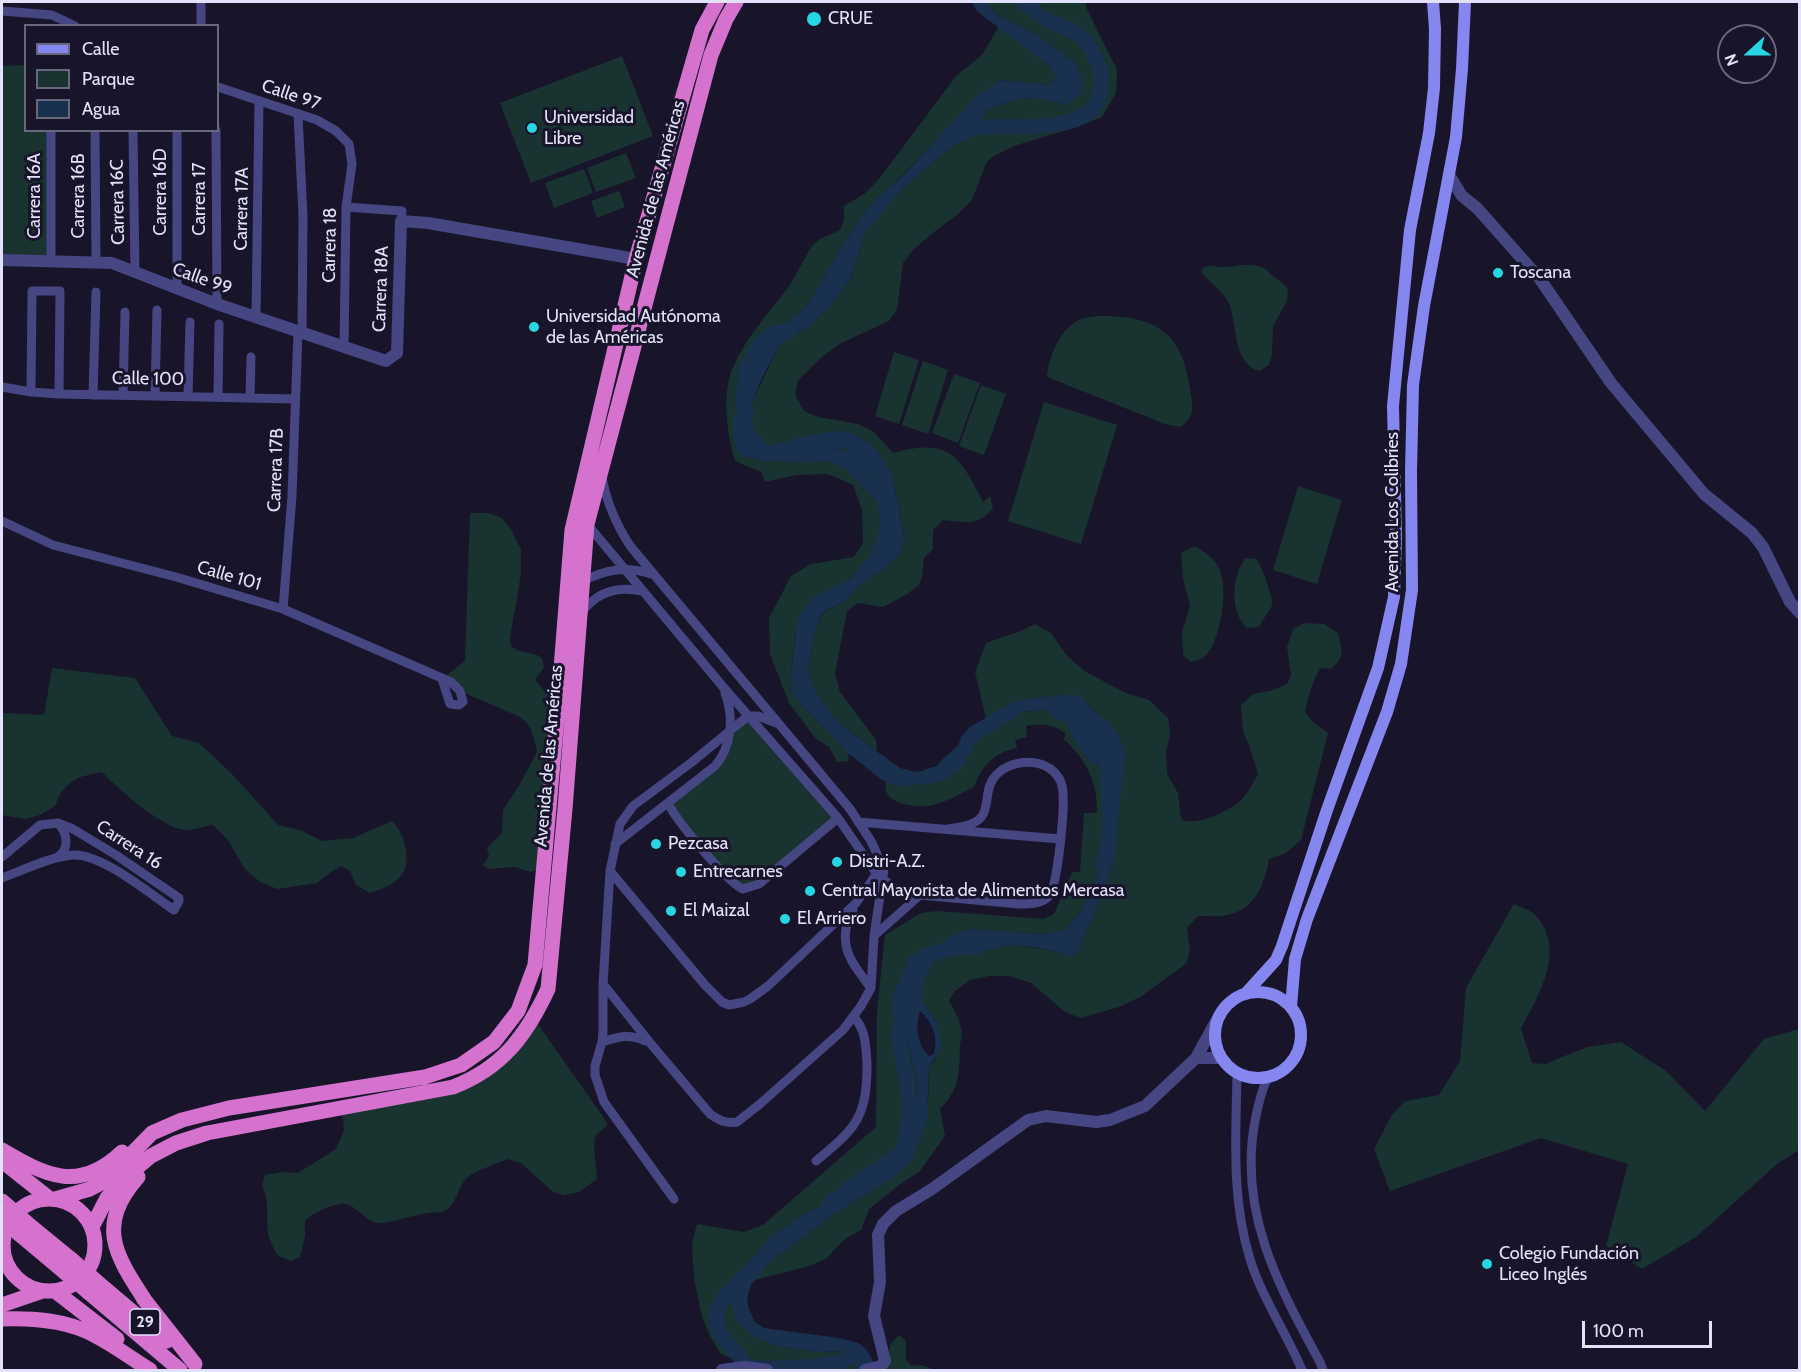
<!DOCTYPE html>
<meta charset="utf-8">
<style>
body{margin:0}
#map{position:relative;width:1801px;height:1372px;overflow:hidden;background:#18152a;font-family:Cabin,sans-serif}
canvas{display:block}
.frame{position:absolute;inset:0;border:3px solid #e3e1fb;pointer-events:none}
.legend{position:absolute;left:24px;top:24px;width:195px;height:108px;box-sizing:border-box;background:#18152a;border:2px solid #69677e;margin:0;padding:8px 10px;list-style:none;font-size:18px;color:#e3e1fb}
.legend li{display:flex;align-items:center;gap:12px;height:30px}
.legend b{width:30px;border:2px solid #69677e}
.north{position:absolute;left:1717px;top:24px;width:60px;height:60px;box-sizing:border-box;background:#18152a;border:2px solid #69677e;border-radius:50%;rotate:249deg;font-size:16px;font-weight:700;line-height:24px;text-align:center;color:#e3e1fb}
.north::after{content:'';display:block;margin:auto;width:21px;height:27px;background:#26d7e3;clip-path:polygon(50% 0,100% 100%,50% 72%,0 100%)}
.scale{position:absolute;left:1582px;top:1321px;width:130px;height:27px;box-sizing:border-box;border:3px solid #e3e1fb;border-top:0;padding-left:8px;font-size:18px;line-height:21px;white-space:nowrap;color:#e3e1fb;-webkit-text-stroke:4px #18152a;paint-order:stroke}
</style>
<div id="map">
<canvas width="1801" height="1372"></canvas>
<div class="frame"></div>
<ul class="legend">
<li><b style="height:8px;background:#8586ef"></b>Calle</li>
<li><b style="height:16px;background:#193331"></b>Parque</li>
<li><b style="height:16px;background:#19304f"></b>Agua</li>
</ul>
<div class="north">N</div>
<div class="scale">100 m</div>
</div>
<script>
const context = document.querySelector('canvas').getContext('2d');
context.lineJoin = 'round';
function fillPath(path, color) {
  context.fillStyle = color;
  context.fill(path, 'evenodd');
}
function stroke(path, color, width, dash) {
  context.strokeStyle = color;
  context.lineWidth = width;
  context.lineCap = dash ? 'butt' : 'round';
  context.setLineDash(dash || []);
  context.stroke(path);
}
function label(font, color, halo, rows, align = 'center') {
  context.font = font + ' Cabin,sans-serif';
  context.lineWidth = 6;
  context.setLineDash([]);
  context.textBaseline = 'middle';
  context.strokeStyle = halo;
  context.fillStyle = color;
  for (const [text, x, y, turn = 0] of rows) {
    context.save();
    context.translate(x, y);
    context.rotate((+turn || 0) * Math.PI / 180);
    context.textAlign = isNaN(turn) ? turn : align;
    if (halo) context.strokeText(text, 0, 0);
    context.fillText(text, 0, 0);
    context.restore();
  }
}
fillPath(new Path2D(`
 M986 2H1086V7L1117 70 1116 93 1102 117 1080 126 1014 146 994 156 986 163 972 200 958 214 934 232 913 250 903 263 897 310 889 321 839 344 822 357 798 380 795 395 804 411 818 417 858 424 874 432 893 453C949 438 959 454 983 502L990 496 993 508C979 527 964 522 943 520L933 530V549L924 558 922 577 919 585 906 595 883 607 858 603 847 611 835 673 840 692 876 740 877 751 846 729 834 718 817 694 809 677 808 665 815 633 819 619 827 610 847 600 856 588 882 570 897 557 905 540 892 474 881 456 869 443 853 433 771 446 761 444 752 440 746 432 744 421 747 412 780 344 810 326 826 310 848 283 866 231 871 223 903 188 975 127 989 109 1019 98 1041 99 1067 105 1076 63 1037 35 996 14Z
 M999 26 1048 65 1058 78 1047 85 1001 80 953 123 902 176 886 189 866 210 838 252 814 296 802 311 771 334 755 355 737 391 745 457 774 459 807 451 844 448 875 474 884 498 888 519 886 550 876 561 837 587 795 635 791 676 793 692 801 704 849 754 848 761 837 762 829 747 816 739 789 703 770 654 769 618 791 576 811 564 854 557 863 543 862 510 853 485 828 474 796 475 765 482 761 472 735 461C728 436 723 405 729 379 738 346 769 313 789 286 798 273 804 258 812 246 819 237 831 235 840 230L844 220V206L864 194 879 179 956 76 982 55Z
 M622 56 653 136 531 183 500 103Z
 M25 65 26 130 51 131V261L2 260V66Z
 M626 153 636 178 596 192 587 168Z
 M584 169 593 193 554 208 545 183Z
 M619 191 625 207 597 218 591 201Z
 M1212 266C1228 270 1250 259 1266 269 1268 271 1270 274 1273 276 1279 281 1283 282 1288 289L1287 301 1273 326 1272 354 1269 365 1259 371C1232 363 1238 326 1229 303 1225 294 1208 280 1201 272L1204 267Z
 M1100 316C1155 316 1183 332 1190 389 1193 407 1196 414 1181 427L1165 424 1047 377C1048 357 1061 327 1081 319 1087 317 1094 317 1100 316Z
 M894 352 919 360 899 424 875 416Z
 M923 361 948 370 928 434 902 425Z
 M954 374 980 383 958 443 932 433Z
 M981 385 1006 394 984 455 959 446Z
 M1044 402 1117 425 1081 544 1008 521Z
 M1298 486 1342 500 1317 584 1273 570Z
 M470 513H488L502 518 511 529 521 550V574L510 638 511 646C523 656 531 650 542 658L544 667 535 680 558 706 543 868 531 872 515 867 489 869 483 865 489 856 487 848 502 833 503 810 520 784 537 752C534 738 532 725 520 717L460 691 442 679 465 661Z
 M1195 546C1204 552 1214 557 1219 568 1229 587 1221 643 1204 657 1201 659 1195 661 1191 662L1183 655 1182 632 1190 606 1183 578 1181 553Z
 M1245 558 1256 559C1261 564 1274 599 1272 605 1270 611 1262 620 1259 627L1247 628C1229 611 1232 578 1245 558Z
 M1305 623 1324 624 1338 633C1342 649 1346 658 1330 669L1321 668C1313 679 1308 698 1305 712L1313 722 1328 733 1301 840 1286 853 1269 859C1265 883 1255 910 1227 915 1218 917 1207 916 1198 916L1187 928 1190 950 1187 963 1140 997 1119 1007 1098 1013 1081 1018 1065 1012 1031 983 1009 976H989L970 980 954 992 949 1001C954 1009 959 1019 961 1028 963 1034 960 1041 960 1047 959 1073 960 1089 940 1109L945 1136 919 1172 902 1183 869 1209 861 1230 845 1239 826 1259 806 1267 754 1280 771 1261 835 1213 893 1178 928 1104 929 1067 935 1060 937 1023 922 1001V986L935 958C982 944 1025 940 1072 957L1080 951 1081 942 1097 907 1114 861 1107 721 1091 709 1084 699 1060 695 1021 700 986 718 975 672 986 643 1023 630 1035 624 1051 633 1067 656 1086 672 1126 693 1149 700 1168 718 1170 735 1166 752 1167 774 1178 793 1181 819C1195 827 1227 812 1239 802 1247 795 1253 783 1258 774L1250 748 1243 732 1241 705 1253 694 1270 691 1287 684 1291 675 1287 647 1293 629Z
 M52 668 135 678 172 736 199 743 231 773 278 825 300 830 322 841 353 838 392 821C399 828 403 836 405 846 412 875 395 885 370 893L356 885 350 871 341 866 331 872 317 883 277 889 260 882 245 869 228 840 213 825C205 826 194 830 186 830 163 829 117 788 102 772L80 777 70 783 61 792 55 806 40 815 25 819 2 815V713L44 715Z
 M1048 710 1072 718 1080 731 1092 759 1107 776 1110 798 1108 844 1102 866 1079 914 1065 930 1046 934 968 929 919 965 911 974 905 987 902 1020 919 1088 899 1151 853 1191 804 1214 768 1239 737 1277 731 1304 782 1347 819 1352 843 1351 862 1359 865 1370H767L745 1367 738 1361 721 1354 711 1338 702 1317 694 1278 692 1243 697 1224 744 1232 763 1225 876 1127 877 1011 885 935 921 913 937 911 1044 919 1054 914 1072 872H1080L1084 813H1097C1098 782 1086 760 1064 739L1066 734C1053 724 1043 723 1026 726L1027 737 1015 740 1017 748C995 752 981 767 974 787 959 794 942 805 926 806 909 807 881 803 886 781L897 786 966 763 967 743 974 734 1006 713Z
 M748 716 838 818 759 884 739 888 668 803 715 766 728 742Z
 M1514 904C1520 907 1530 910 1534 914 1568 949 1539 994 1521 1029L1532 1063 1545 1064 1587 1047 1621 1042 1666 1071 1705 1111 1764 1039 1799 1029V1150L1777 1164 1696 1237 1642 1269 1606 1246 1628 1164 1541 1138 1390 1191 1374 1149 1392 1115 1405 1101 1439 1095 1460 1061 1466 988Z
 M533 1017 608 1124C605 1128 600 1131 597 1134 591 1142 597 1168 597 1179L579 1192 564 1195 553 1192 521 1163 507 1159C497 1164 473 1171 466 1179 458 1188 456 1204 446 1210 441 1213 434 1212 428 1213 412 1215 398 1221 383 1223 368 1224 362 1212 351 1206 341 1199 312 1213 305 1221V1236L300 1257 291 1261 277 1255C274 1248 269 1240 268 1233 266 1217 270 1201 262 1186L265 1175 282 1172 298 1173 336 1149 344 1130 342 1108 471 1080Z
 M899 1335 906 1341V1360L912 1366 920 1365 931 1368 930 1370H883L889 1359 890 1345Z`), '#193331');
fillPath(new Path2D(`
 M971 2H986L996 14 1037 35 1076 63 1082 79 1081 94 1067 105 1041 99 1019 98 989 109 975 127 903 188 866 231 848 283 826 310 810 326 780 344 761 380 744 421 746 432 752 440 761 444 771 446 810 435 839 431 853 433 869 443 881 456 892 474 905 540 897 557 882 570 856 588 847 600 826 610 819 619 815 633 808 665 809 677 817 694 834 718 846 729 900 768 916 772 946 767 953 759 958 750 961 737 970 727 1021 700 1060 695H1077L1084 699 1091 709 1107 721 1118 735 1125 755 1114 861 1097 907 1081 942 1080 951 1072 957C1025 939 981 944 935 958L922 986V1001L937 1023 942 1047 929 1067 927 1120 912 1159 893 1178 835 1213 771 1261 751 1285 747 1298 749 1309 755 1322 764 1328 839 1338 858 1343 866 1349 872 1359 874 1370 865 1366 862 1359 843 1351 819 1352 782 1347 752 1336 737 1322 731 1304 732 1290 737 1277 768 1239 804 1214 853 1191 891 1160 899 1151 919 1088 902 1020 905 987 911 974 929 954 951 936 968 929 1046 934 1065 930 1069 926 1079 914 1102 866 1108 844 1110 798 1107 776 1092 759 1080 731 1072 718 1048 710 1006 713 974 734 967 743 966 763 958 772 933 783 897 786 882 780 849 754 801 704 792 692 791 676 797 621 805 607 816 596 848 580 876 561 886 550 888 519 884 498 874 474 844 448 807 451 774 459 745 457 737 451 733 436V418L739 409 737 391 740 381 754 355 771 334 802 311 814 296 838 252 866 210 886 189 903 176 977 96 1001 80 1047 85 1057 78 1048 65 978 12ZM920 1011C933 1023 938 1036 934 1054L929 1056C917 1044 915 1028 920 1011Z`), '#19304f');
stroke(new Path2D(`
 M953 137C960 135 973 127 978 127 1011 125 1068 133 1093 109 1100 102 1101 88 1101 79 1101 64 1090 43 1079 35 1070 28 1059 26 1049 21 1040 17 1032 8 1024 2
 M791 330 771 334 758 347 746 370 743 403 747 412 744 421 746 432 763 453 811 455 827 453 843 459 857 469 884 498 888 519 886 536 876 561 863 575
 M1056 709 1072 718 1084 741 1095 756
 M929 776 944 772 945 767 965 749 967 743 974 734 1013 710
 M1103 865C1112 846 1111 798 1107 777
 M827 1210 832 1200 841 1197 852 1186 903 1152 909 1119V1103L908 1085 898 1036 902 1020 899 1002 915 962 929 954 950 949 977 947 983 942 996 941
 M746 1275C724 1298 702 1314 728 1343 735 1351 742 1357 745 1367 767 1369 819 1368 840 1362 844 1361 849 1357 853 1355L862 1359 864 1370`), '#19304f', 15);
stroke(new Path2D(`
 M201 2V26
 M2 11 52 15 75 26
 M218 87 317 120 336 131 349 144 352 164 346 207 344 348
 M298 115 303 216 302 334
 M95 130 96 262
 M133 130 135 273
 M177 130V289
 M216 130 217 304
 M346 207 402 211 401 221
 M51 261V130
 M256 317 259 101
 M2 387 31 392 59 394 295 399
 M31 392 32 291H60L59 394
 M93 395 96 292
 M123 395 125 312
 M155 395 157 310
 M188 396 190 322
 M250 396 251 357
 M218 397 219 324
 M602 477C607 504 616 525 631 547L850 809 871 841 884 869 874 936 871 988 861 1006 843 1030 760 1104 737 1122C725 1124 719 1120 710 1114L651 1044 603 984
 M2 521 53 545 176 577 283 609 451 682 460 691 463 702 459 705 450 704 442 679
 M587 524 724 688 838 818 876 873 894 888 909 894 1019 904C1029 904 1042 904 1049 896 1058 885 1066 801 1062 786 1061 780 1057 775 1053 771 1034 755 999 762 990 785 986 795 988 808 982 816 975 826 959 827 948 829
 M582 582C605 569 626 566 651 574
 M283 609 292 496 298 332
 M582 612C597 592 618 586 642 591
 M668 803C675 819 728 883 743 889L759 884 838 818
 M858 822 1060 839
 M615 844 715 766C732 747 734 716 725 693
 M2 857 40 825 58 823 73 829 116 855 179 898V901L174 910C150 894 101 853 73 855 49 857 24 870 2 878
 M56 858C70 850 68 834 58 823
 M610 871 705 985 722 1002 729 1005 744 1002 750 999 768 986 856 903 880 869
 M853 910C835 943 851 962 871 988
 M874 936 920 895
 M602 1042C618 1037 629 1033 645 1041
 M1237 1073C1236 1136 1231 1198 1250 1259 1262 1298 1286 1332 1302 1370
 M1268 1077C1261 1091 1258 1105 1255 1121 1238 1212 1278 1285 1320 1362L1323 1370
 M816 1161C856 1128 867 1118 867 1064 866 1047 866 1030 854 1017
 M674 1199 604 1102 595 1075V1066L602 1042 603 1032V984L610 871 620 824 633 806 692 762 748 716H758L779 724`), '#464683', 9);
stroke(new Path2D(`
 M1449 175 1462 196 1477 208 1540 279 1611 383 1704 494 1752 533 1763 547 1790 602 1800 613
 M2 260 112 263 217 304 386 361 397 353 401 221 428 223 636 259
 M1196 1058H1221
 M722 1370 745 1367 767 1370
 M865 1370 881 1366 885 1361 874 1316 880 1282 878 1235 883 1224 896 1211 932 1189 1028 1120 1046 1116 1096 1122 1110 1120 1145 1106 1196 1058 1219 1016`), '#464683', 12);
stroke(new Path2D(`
 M1215 1035a43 43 0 1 1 86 0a43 43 0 1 1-86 0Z
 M1246 993 1276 960 1282 946 1327 810 1378 668 1394 597 1396 537 1393 406 1410 230 1429 133 1434 88 1435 29 1433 2
 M1291 1007 1295 959 1307 919 1387 712 1401 664 1412 590 1411 471 1413 385 1424 306 1456 137 1462 69 1465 2`), '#8586ef', 12);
stroke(new Path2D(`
 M2 1150C46 1176 79 1193 122 1152
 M2 1161 50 1199
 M138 1177C94 1227 117 1257 148 1305
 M3 1245a46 46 0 1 1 92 0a46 46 0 1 1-92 0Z
 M55 1199 90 1189 105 1181 152 1133 182 1120 229 1108 425 1077 461 1065 494 1042 518 1011 535 965 558 706 572 530 636 259 702 30 717 2
 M27 1223 71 1259
 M92 1227 107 1198 121 1181 151 1156 176 1143 207 1133 453 1087C502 1068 526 1036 548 989L565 809 587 524 711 55 726 19 736 2
 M19 1234 62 1270
 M96 1281 167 1341
 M55 1291 117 1339
 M88 1292 180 1370
 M143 1298 195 1364
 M2 1305 43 1291
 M2 1319C33 1318 66 1320 94 1335 114 1345 132 1359 150 1370`), '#d472ce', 15);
stroke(new Path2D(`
 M2 1201 27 1223
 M2 1219 19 1234
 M71 1259 96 1281
 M62 1270 88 1292`), '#d472ce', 15);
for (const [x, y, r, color] of [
 [814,19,8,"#26d7e3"],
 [532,128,6,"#26d7e3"],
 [1498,273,6,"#26d7e3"],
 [534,327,6,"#26d7e3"],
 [656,844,6,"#26d7e3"],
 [837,862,6,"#26d7e3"],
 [681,872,6,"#26d7e3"],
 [810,891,6,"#26d7e3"],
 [671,911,6,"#26d7e3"],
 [785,919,6,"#26d7e3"],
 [1487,1264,6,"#26d7e3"]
]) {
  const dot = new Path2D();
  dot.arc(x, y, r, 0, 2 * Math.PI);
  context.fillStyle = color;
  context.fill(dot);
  stroke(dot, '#18152a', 2);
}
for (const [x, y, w] of [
 [145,1322,30]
]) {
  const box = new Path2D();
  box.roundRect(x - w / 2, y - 13, w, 26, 4.5);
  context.fillStyle = '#18152a';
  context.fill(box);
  stroke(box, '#e3e1fb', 1.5);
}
label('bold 16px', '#e3e1fb', null, [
 ["29",145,1322]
]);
label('18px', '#e3e1fb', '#18152a', [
 ["CRUE",828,19],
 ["Universidad",544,118],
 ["Libre",544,139],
 ["Toscana",1510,273],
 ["Universidad Autónoma",546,317],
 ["de las Américas",546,338],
 ["Pezcasa",668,844],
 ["Distri-A.Z.",849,862],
 ["Entrecarnes",693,872],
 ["Central Mayorista de Alimentos Mercasa",822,891],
 ["El Maizal",683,911],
 ["El Arriero",797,919],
 ["Colegio Fundación",1499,1254],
 ["Liceo Inglés",1499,1275]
], 'left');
label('18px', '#e3e1fb', '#18152a', [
 ["Calle 97",291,95,19],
 ["Avenida de las Américas",656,189,-75],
 ["Carrera 16D",161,192,-90],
 ["Carrera 16A",35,196,-90],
 ["Carrera 16B",79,196,-90],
 ["Carrera 17",200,199,-90],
 ["Carrera 16C",118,202,-91],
 ["Carrera 17A",242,209,-89],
 ["Carrera 18",330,245,-89],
 ["Calle 99",202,279,20],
 ["Carrera 18A",381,289,-88],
 ["Calle 100",148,379,1],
 ["Carrera 17B",276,470,-88],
 ["Avenida Los Colibríes",1393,512,-90],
 ["Calle 101",229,576,16],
 ["Avenida de las Américas",549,756,-85],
 ["Carrera 16",129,845,33]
]);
</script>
